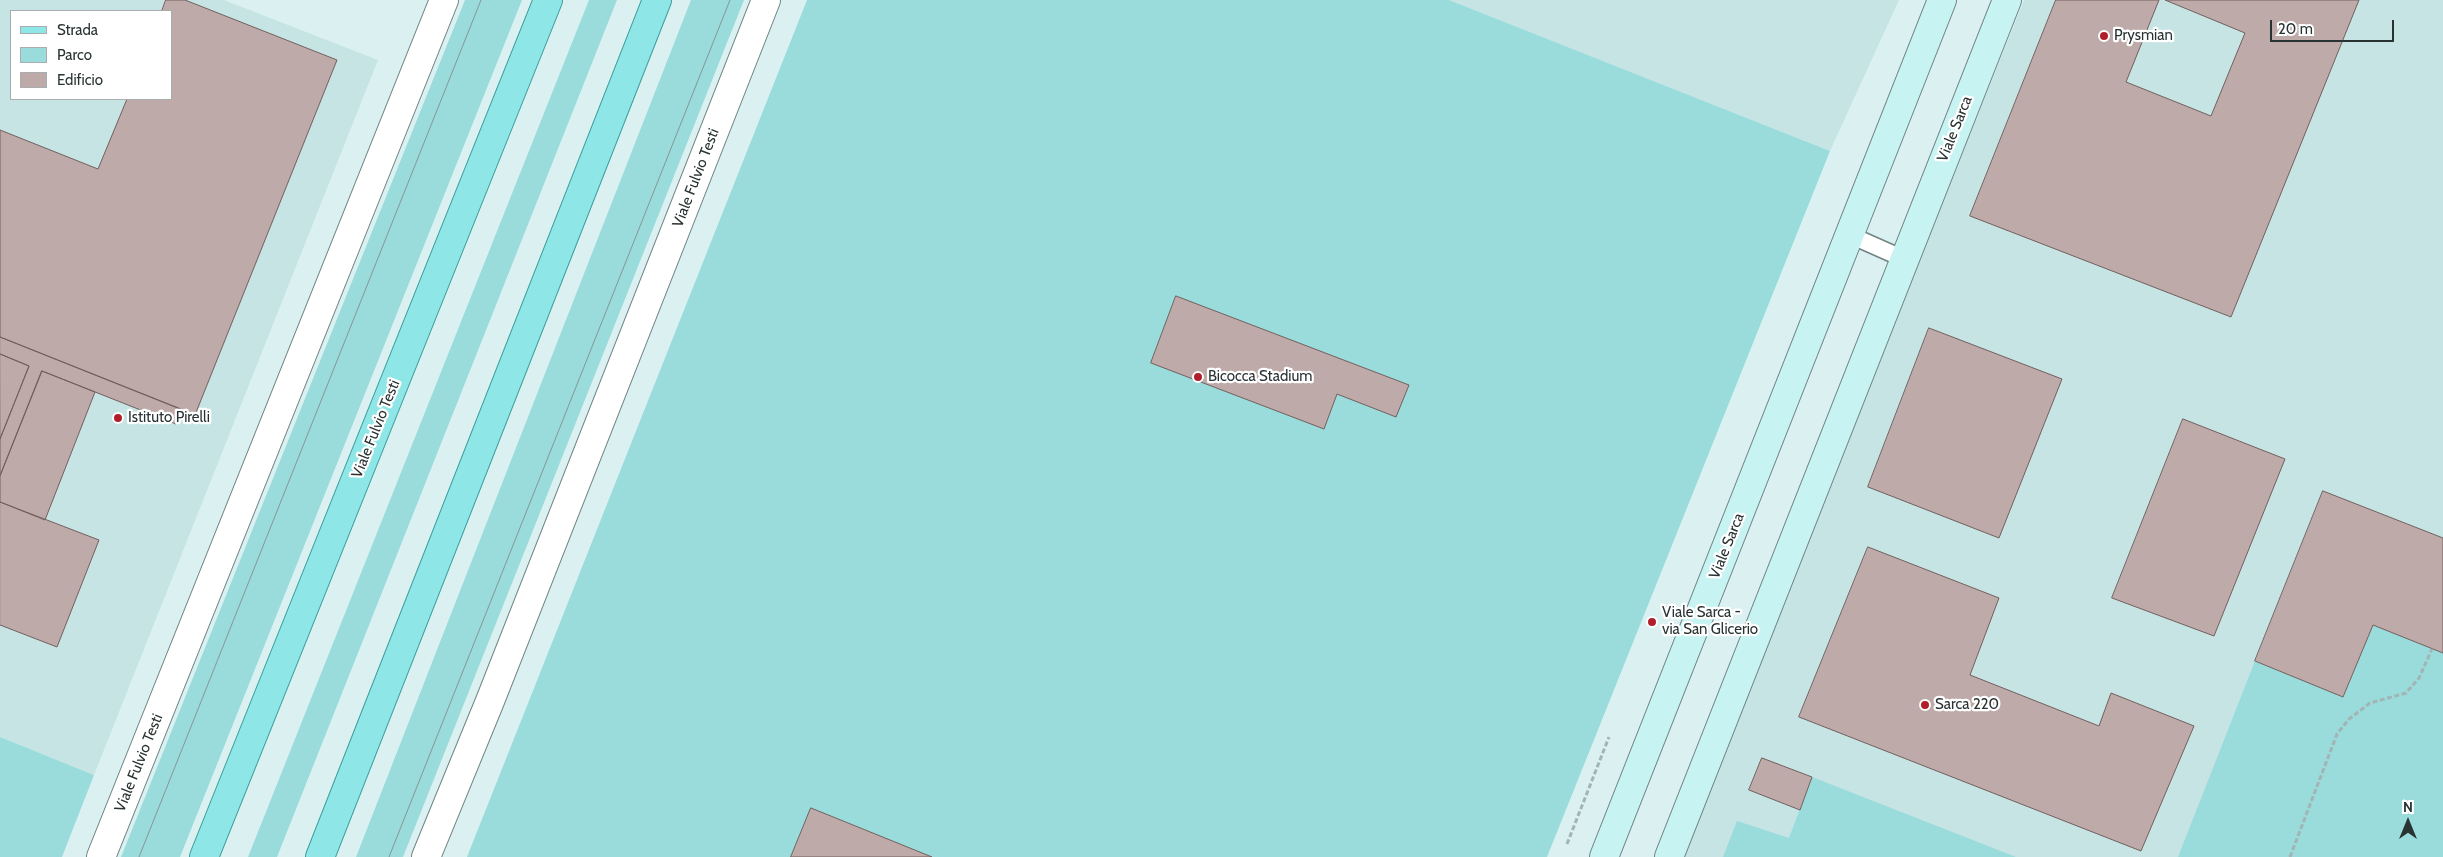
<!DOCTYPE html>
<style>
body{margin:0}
#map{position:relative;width:2443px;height:857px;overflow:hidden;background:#dbf1f1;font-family:Cabin,sans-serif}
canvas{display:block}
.legend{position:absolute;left:10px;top:10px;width:162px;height:90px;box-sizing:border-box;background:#fff;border:1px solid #aaadad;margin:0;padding:6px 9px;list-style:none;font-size:15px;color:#2a3333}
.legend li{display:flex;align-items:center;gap:10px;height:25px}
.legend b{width:25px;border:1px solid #aaadad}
.north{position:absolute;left:2383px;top:797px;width:50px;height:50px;-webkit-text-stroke:4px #fff;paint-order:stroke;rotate:0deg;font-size:14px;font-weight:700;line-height:20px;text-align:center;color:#2a3333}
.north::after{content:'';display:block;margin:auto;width:18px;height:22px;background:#2a3333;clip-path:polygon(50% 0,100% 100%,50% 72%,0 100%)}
.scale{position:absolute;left:2270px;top:20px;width:124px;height:22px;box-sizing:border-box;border:2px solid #2a3333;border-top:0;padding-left:6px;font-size:15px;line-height:18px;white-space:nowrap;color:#2a3333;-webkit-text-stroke:4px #fff;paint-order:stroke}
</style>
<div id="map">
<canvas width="2443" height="857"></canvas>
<ul class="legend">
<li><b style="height:6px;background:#8fe6e6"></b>Strada</li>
<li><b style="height:14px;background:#9adbdb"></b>Parco</li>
<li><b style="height:14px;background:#beaaa8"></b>Edificio</li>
</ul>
<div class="north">N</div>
<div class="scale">20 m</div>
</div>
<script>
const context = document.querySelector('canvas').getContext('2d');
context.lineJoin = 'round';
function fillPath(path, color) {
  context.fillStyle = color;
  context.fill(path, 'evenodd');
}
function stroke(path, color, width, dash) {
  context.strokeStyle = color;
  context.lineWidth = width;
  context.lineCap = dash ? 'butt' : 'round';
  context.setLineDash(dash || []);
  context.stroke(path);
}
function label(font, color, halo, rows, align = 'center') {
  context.font = font + ' Cabin,sans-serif';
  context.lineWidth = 4.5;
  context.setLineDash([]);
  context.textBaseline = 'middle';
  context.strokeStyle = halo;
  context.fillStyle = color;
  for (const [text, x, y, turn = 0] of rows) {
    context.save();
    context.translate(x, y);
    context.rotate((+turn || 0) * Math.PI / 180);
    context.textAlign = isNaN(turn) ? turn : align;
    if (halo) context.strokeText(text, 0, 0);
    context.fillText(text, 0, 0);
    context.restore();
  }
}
fillPath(new Path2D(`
 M0 0H224L378 60 94 775 0 737ZM11 11H171V99H11Z
 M1449 0H1899L1830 151Z
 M2024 0H2443V857H1680Z`), '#c6e4e4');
fillPath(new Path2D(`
 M465 0H522L180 857H121Z
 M589 0H617L277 857H248Z
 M691 0H744L403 857H356Z
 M807 0H1449L1830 151 1547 857H467Z
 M2373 625 2443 653V857H2178L2255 661 2343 697Z
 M0 737 94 775 62 857H0Z
 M1812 777 2016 857H1723L1737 821 1789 838Z`), '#9adbdb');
const building = new Path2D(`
 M166 0H185L337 60 195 415 0 337V130L98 169 127 99H171V11H162Z
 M2056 0H2159L2126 82 2211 116 2245 33 2165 0H2359L2231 317 1970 216Z
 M1176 296 1409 385 1396 417 1337 394 1324 429 1151 363Z
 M1929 328 2062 379 1999 538 1868 487Z
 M0 337 181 409 176 424 42 371 0 476V439L29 366 0 354Z
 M0 354 29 366 0 439Z
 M42 371 95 392 45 520 0 502V476Z
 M2183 419 2285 459 2214 636 2112 598Z
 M2323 491 2443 538V653L2373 625 2343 697 2255 661Z
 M0 502 99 540 57 647 0 625Z
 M1868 547 1999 598 1970 675 2099 726 2111 693 2194 726 2141 851 1799 717Z
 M1762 758 1812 777 1800 810 1749 790Z
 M811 808 932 857H791Z`);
fillPath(building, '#beaaa8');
stroke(building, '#72605e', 1);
const lane = new Path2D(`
 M1850 235 1904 259`);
const street = new Path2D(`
 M101 857 444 0
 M426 857 490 701 766 0`);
const secondary = new Path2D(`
 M1604 857 1942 0
 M1669 857 2007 0`);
const primary = new Path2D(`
 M204 857 548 0
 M320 857 657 0`);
stroke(lane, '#708484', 19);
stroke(street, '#708484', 30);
stroke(secondary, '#708484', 30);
stroke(primary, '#3c9d9d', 30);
stroke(new Path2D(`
 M1567 844 1609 737
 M2290 857 2337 734 2349 719 2370 703 2406 693 2419 678 2432 649`), '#a2b4b4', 3, [5, 2.5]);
stroke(lane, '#fff', 16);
stroke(street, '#fff', 28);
stroke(secondary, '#c7f3f3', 28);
stroke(primary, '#8fe6e6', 28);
stroke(new Path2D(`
 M139 857 481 0
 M389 857 730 0`), '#869696', 1);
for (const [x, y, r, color] of [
 [2104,36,5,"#b01e29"],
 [1198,377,5,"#b01e29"],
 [118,418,5,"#b01e29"],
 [1652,622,5,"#b01e29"],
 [1925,705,5,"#b01e29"]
]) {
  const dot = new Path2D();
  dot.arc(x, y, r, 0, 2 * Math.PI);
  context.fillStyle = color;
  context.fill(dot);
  stroke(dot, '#fff', 2);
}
label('15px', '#2a3333', '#fff', [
 ["Prysmian",2114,36],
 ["Bicocca Stadium",1208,377],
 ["Istituto Pirelli",128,418],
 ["Viale Sarca -",1662,613],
 ["via San Glicerio",1662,630],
 ["Sarca 220",1935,705]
], 'left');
label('15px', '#2a3333', '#fff', [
 ["Viale Sarca",1955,129,-68],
 ["Viale Fulvio Testi",696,178,-69],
 ["Viale Fulvio Testi",376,429,-68],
 ["Viale Sarca",1727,546,-68],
 ["Viale Fulvio Testi",139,763,-68]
]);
</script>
